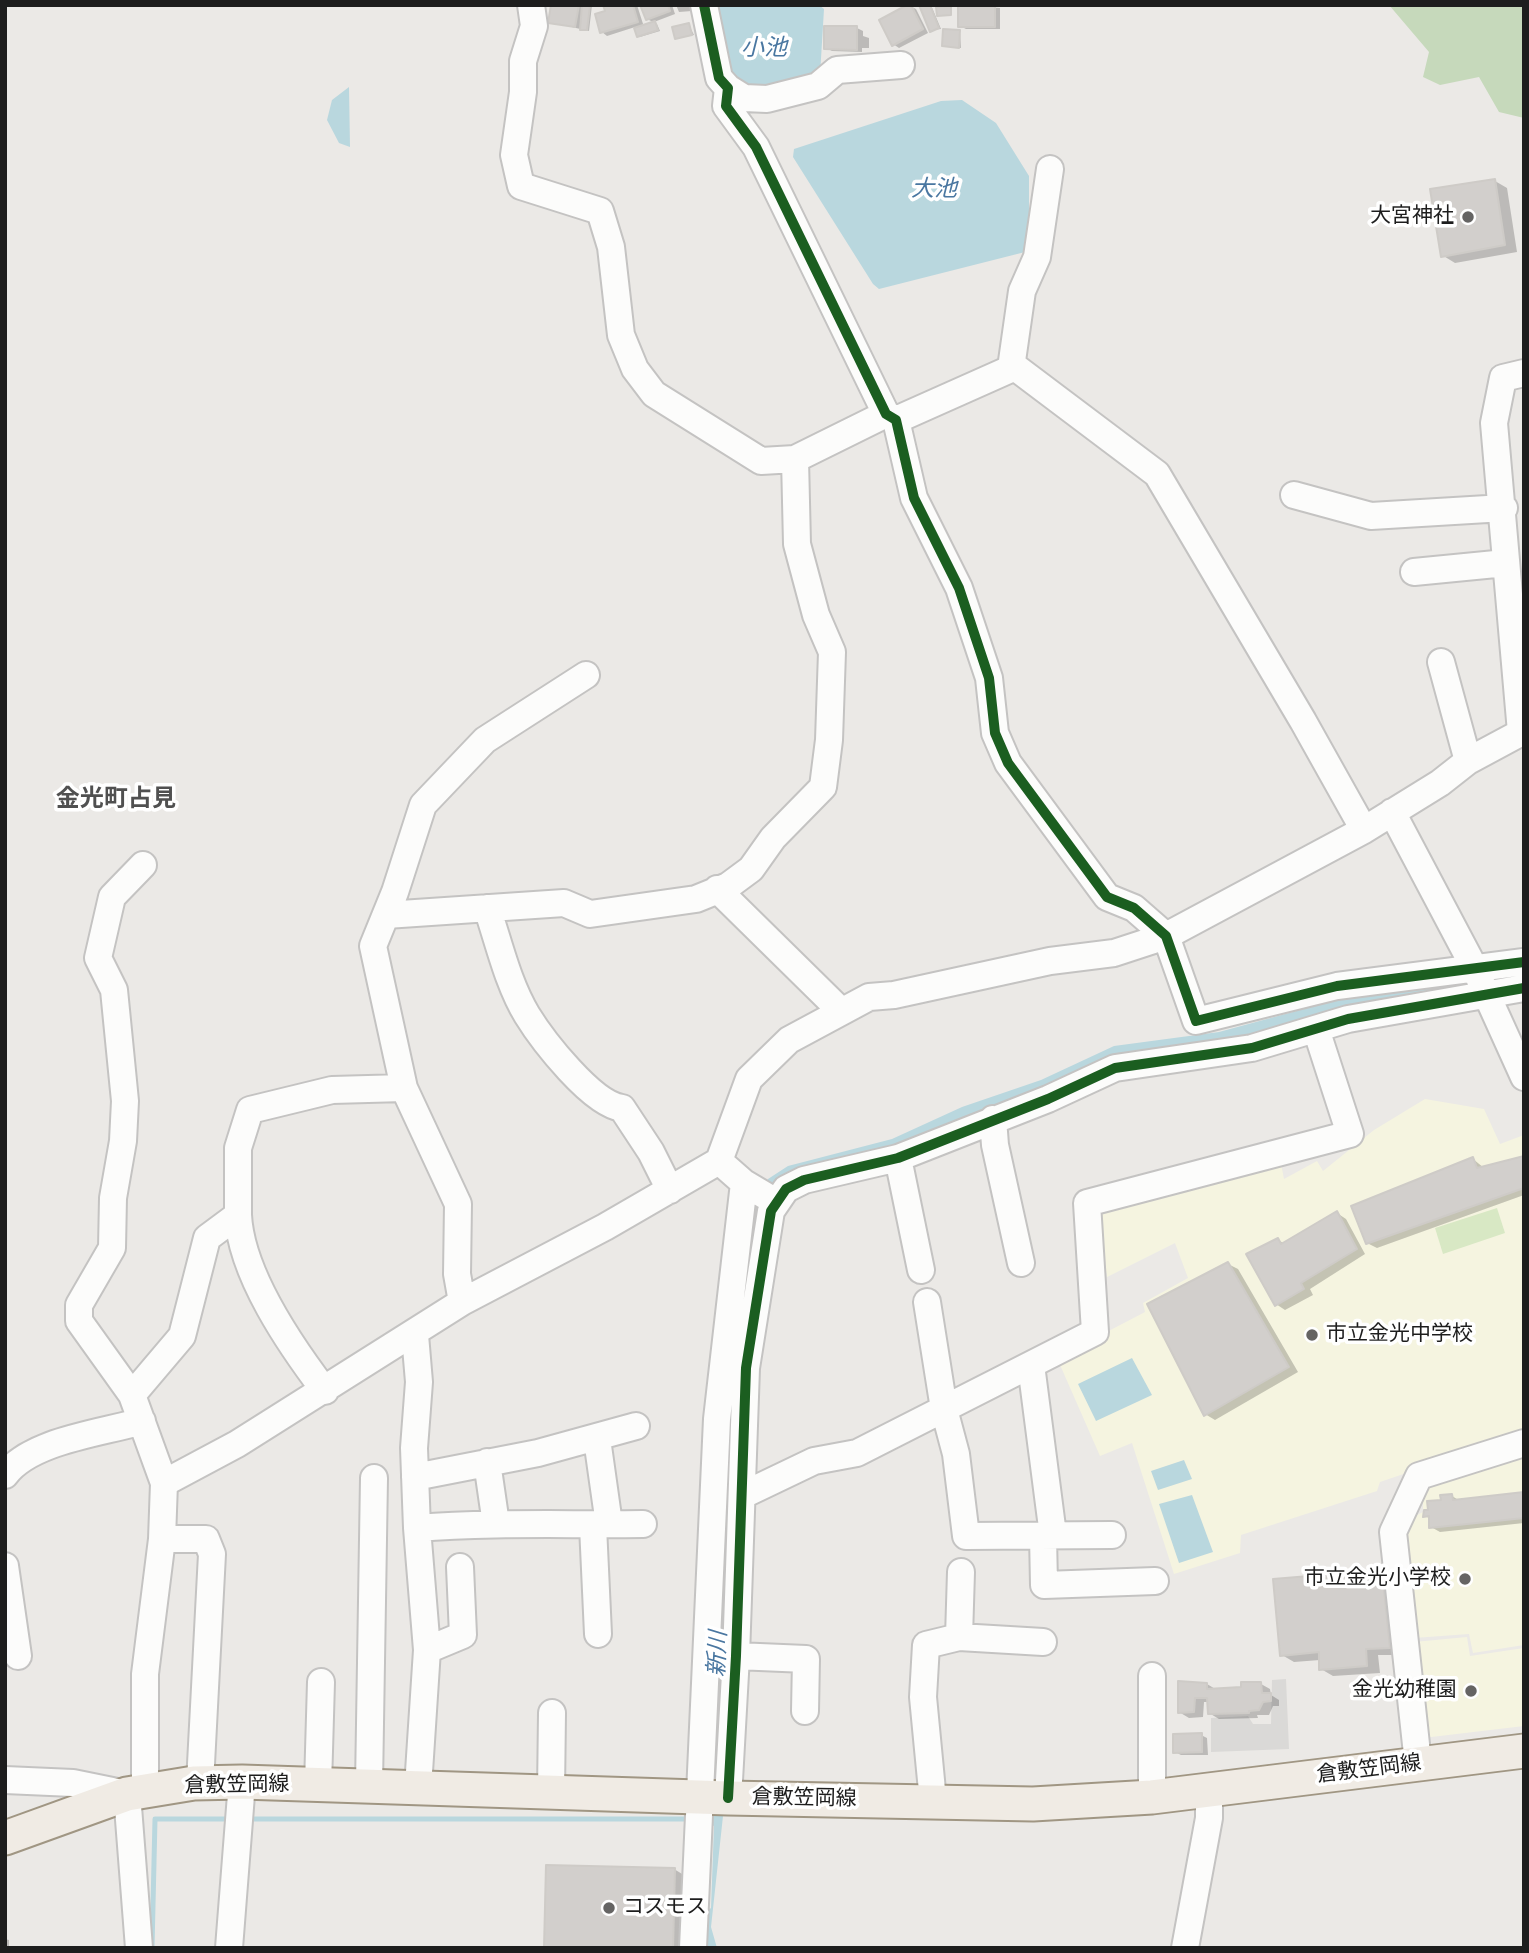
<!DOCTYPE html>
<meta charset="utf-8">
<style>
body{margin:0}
#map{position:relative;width:1529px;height:1953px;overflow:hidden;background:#ebe9e6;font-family:"Titillium Web",sans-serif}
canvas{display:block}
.frame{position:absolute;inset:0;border:7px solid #1d1d1d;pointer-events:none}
</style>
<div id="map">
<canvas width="1529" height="1953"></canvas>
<div class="frame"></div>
</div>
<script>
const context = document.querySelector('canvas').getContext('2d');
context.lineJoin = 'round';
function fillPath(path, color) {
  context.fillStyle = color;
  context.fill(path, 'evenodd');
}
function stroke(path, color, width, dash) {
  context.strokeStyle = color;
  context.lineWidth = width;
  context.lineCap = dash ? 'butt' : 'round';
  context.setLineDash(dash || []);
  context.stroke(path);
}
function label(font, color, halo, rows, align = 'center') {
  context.font = font + ' "Titillium Web","Noto Sans JP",sans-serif';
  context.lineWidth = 7;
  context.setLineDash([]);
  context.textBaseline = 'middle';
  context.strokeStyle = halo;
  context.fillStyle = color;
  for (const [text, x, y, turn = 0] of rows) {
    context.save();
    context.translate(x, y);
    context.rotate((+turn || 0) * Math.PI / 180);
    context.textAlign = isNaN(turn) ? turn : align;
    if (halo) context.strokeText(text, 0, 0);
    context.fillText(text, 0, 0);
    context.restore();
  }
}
fillPath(new Path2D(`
 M1286 1679 1289 1749 1211 1752V1718L1248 1716 1253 1724H1271L1272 1680Z`), '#dad9d7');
fillPath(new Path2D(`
 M1425 1099 1484 1109 1500 1144 1524 1135V1433L1380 1482 1377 1491 1241 1535 1240 1553 1174 1574 1132 1443 1100 1456 1057 1358 1145 1312 1143 1303 1188 1278 1175 1243 1107 1277 1097 1207 1280 1158 1284 1179 1317 1161 1323 1171 1374 1130Z
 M1524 1453V1645L1473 1653 1469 1634 1414 1638 1399 1524 1423 1512V1484Z
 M1467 1637 1470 1656 1524 1648V1726L1423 1738 1414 1642Z`), '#f5f4e0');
fillPath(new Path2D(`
 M1497 1208 1505 1233 1443 1254 1435 1228Z`), '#d8e8c4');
fillPath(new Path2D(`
 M1389 5H1524V118L1499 112 1479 77 1440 85 1423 77 1429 52Z`), '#c6d9bb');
fillPath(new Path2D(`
 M711 5H819L824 9 820 75 757 95 729 78Z
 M349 87 350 147 339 143 327 120 332 100Z
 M962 100 996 123 1029 176V251L879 289 873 284 793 157 794 149 941 101Z
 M1524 968V983L1205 1048 768 1207 723 1816 711 1927 717 1948H699L706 1912 711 1908 714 1826 705 1822 720 1496 754 1199 768 1179 788 1166 892 1139 962 1107 1041 1080 1114 1046 1219 1032 1337 1000 1341 994Z
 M1132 1358 1152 1395 1096 1421 1078 1384Z
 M1184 1460 1192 1479 1158 1490 1151 1471Z
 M1192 1495 1213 1552 1179 1563 1159 1504Z`), '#b9d7de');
fillPath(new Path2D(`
 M553 5H592L589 31 550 22Z
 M605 5H637L644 27 655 23 647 19 642 5H672L675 14 654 22 657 24 660 31 640 37 635 27 607 36 602 32 607 13Z
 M676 5H691L692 11 679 12Z
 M923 5H931L941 29 932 30Z
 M960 5 1000 8V29H966L960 26Z
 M910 6 916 9 928 33 899 48 893 44Z
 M689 25 694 35 677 38Z
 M857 28 863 31V36L869 38V48H862V52L832 51 826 48Z
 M960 32 961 48 944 45Z
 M1495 181 1507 188 1517 252 1455 263 1442 255Z
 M1524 1158V1195L1377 1248 1367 1243 1473 1159 1484 1168Z
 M1337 1213 1346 1219 1365 1254 1310 1289 1313 1295 1285 1310 1276 1304 1278 1240 1285 1244Z
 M1228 1264 1238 1269 1298 1372 1215 1420 1205 1414Z
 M1524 1494V1523L1440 1532 1431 1527V1519L1425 1516 1452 1496 1460 1501Z
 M1382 1572 1395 1579 1403 1655H1378L1380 1673 1333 1676 1321 1669 1320 1660 1294 1662 1282 1655Z
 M1207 1684 1217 1690 1261 1684 1270 1689 1271 1695 1279 1700V1706H1273L1269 1715H1257L1258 1718 1219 1719 1209 1713V1702H1204L1203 1717 1189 1718 1179 1712Z
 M1201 1735 1207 1738 1208 1755H1181L1175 1752Z
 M674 1869 687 1877 686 1948H546Z
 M5 1939 9 1940V1948H5Z`), '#0003');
stroke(new Path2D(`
 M247 1819H692
 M152 1948 155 1819H233`), '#b9d7de', 5);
const building = new Path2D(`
 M551 5H579L575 27 548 23Z
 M582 5H590L587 30H580Z
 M603 5H633L638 22 600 33 595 14 605 11Z
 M640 5H668L670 11 646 20Z
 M907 5H911L923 29 892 46 879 20Z
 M919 5H930L939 28 930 32Z
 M958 5H995V27H958Z
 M951 6V15L937 16 936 7Z
 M655 21 658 30 637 37 634 28Z
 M689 23 692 35 675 39 672 27Z
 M824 26H857V50L824 49Z
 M943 29 960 30 959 48 942 46Z
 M1495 179 1505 245 1441 257 1430 189Z
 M1524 1156V1188L1366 1244 1351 1206 1473 1157 1477 1168Z
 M1337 1211 1357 1249 1301 1283 1304 1289 1275 1306 1246 1254 1278 1238 1281 1244Z
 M1228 1262 1289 1367 1204 1416 1147 1304Z
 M1524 1492V1518L1429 1528V1516L1423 1517 1424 1510H1428L1427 1501 1441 1500 1440 1495 1452 1494 1453 1500Z
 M1382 1570 1390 1648 1366 1649 1367 1666 1319 1670V1652L1280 1656 1273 1579Z
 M1178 1681 1207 1683V1689L1241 1687V1682H1261L1262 1693H1271V1701L1263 1702 1259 1710 1249 1711V1713L1208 1714 1207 1698H1195L1194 1712 1178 1713Z
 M1202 1733V1752L1173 1753V1734Z
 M546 1865 675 1868 673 1948H544Z`);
fillPath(building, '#d2cfcc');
stroke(building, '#cecbc7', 2);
const minor = new Path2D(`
 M531 5 534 26 523 61V92L514 155 521 186 600 211 611 247 621 335 635 369 654 394 761 461 795 459 886 414
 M704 5 719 78 728 88 726 106 756 147 886 414 896 420 914 498 959 588 989 678 995 733 1008 763 1107 897 1134 908 1166 936 1196 1021 1337 986 1524 962
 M728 88 744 98 767 99 818 86 837 70 901 65
 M1011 368 1022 291 1037 257 1050 169
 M896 420 1015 367 1157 474 1303 721 1364 830
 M1294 495 1371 516 1504 508
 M1414 572 1506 563
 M1441 662 1468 761
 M1521 732 1494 423 1503 378 1524 373
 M1392 812 1476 971 1524 1077
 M143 865 112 897 98 958 114 990 125 1101 123 1141 113 1198 112 1248 79 1305V1321L132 1395 164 1483
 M717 889 840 1010
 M487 908C499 943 508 984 527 1015 543 1041 592 1104 622 1108L651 1152 670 1190
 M386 915 564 903 590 914 696 899 728 886 751 869 773 838 823 787 829 740 832 652 816 615 797 544 795 459
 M993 1119 995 1145 1021 1263
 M898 1158 921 1270
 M719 1161 749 1079 789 1040 869 997 894 995 1050 961 1114 953 1166 936 1364 830 1440 783 1468 761 1524 731
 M238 1215C241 1274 290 1345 325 1391
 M462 1302 457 1274 458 1204 404 1088 373 946 395 892 423 805 485 740 586 675
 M927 1302 944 1409 956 1454 966 1536 1112 1535
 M415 1335 419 1382 414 1448 417 1528 427 1650 418 1787
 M1031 1365 1053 1535
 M132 1395 182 1336 207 1238 238 1215V1148L250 1110 332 1090 404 1088
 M597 1439 609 1524
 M487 1462 496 1524
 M5 1475C31 1440 103 1433 142 1421
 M415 1477 538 1453 636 1426
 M743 1495 814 1461 857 1453 1095 1332 1087 1203 1350 1134 1316 1029
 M593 1526 598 1634
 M417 1528C492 1522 568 1525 643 1524
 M1043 1535 1044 1585 1155 1581
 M162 1539H206L212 1554 200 1783
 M5 1566 18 1656
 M959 1637 961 1572
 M427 1650 463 1635 460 1567
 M736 1656 806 1659 805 1711
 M1418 1763 1393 1532 1419 1476 1524 1443
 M5 1780 73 1783 127 1794 139 1948
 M318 1785 321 1682
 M369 1785 374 1478
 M145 1792V1674L162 1539 164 1483 237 1444 462 1302 605 1227 719 1161 744 1183 776 1202
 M551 1792 552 1713
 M1152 1797V1676
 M728 1798 736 1656 746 1368 771 1211 786 1189 804 1180 898 1158 1048 1099 1115 1068 1252 1048 1348 1019 1524 988
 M933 1801 923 1697 926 1645 959 1637 1043 1642
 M229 1948 242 1782
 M693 1948 717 1419 744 1183
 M1185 1948 1209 1818V1789`);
const major = new Path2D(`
 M5 1838 127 1794 194 1783 242 1782 728 1798 1033 1804 1152 1797 1524 1751`);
stroke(minor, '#c4c3c2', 30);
stroke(major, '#a09683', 37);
stroke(minor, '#fcfcfb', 26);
stroke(major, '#f0ebe4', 33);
stroke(new Path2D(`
 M704 5 719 78 728 88 726 106 756 147 886 414 896 420 914 498 959 588 989 678 995 733 1008 763 1107 897 1134 908 1166 936 1196 1021 1337 986 1524 962
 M728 1798 736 1656 746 1368 771 1211 786 1189 804 1180 898 1158 1048 1099 1115 1068 1252 1048 1348 1019 1524 988`), '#1b5e20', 10);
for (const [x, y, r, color] of [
 [1468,217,7,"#656463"],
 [1312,1335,7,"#656463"],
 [1465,1579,7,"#656463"],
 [1471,1691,7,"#656463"],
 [609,1908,7,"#656463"]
]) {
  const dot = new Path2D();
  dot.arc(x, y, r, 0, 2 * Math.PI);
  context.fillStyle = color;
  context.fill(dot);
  stroke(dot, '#fff', 2.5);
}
label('21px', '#1d1d1d', '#fff', [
 ["大宮神社",1454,217],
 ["市立金光中学校",1326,1335,"left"],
 ["市立金光小学校",1451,1579],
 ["金光幼稚園",1457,1691],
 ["コスモス",623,1908,"left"]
], 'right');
label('21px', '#1d1d1d', '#fff', [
 ["倉敷笠岡線",1369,1770,-7],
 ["倉敷笠岡線",237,1786,-1],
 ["倉敷笠岡線",804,1799,1]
]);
label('italic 23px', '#4a77a1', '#fff', [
 ["小池",764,49],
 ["大池",934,190],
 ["新川",719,1654,-87]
]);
label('bold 24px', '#505050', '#fff', [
 ["金光町占見",116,800]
]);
</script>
